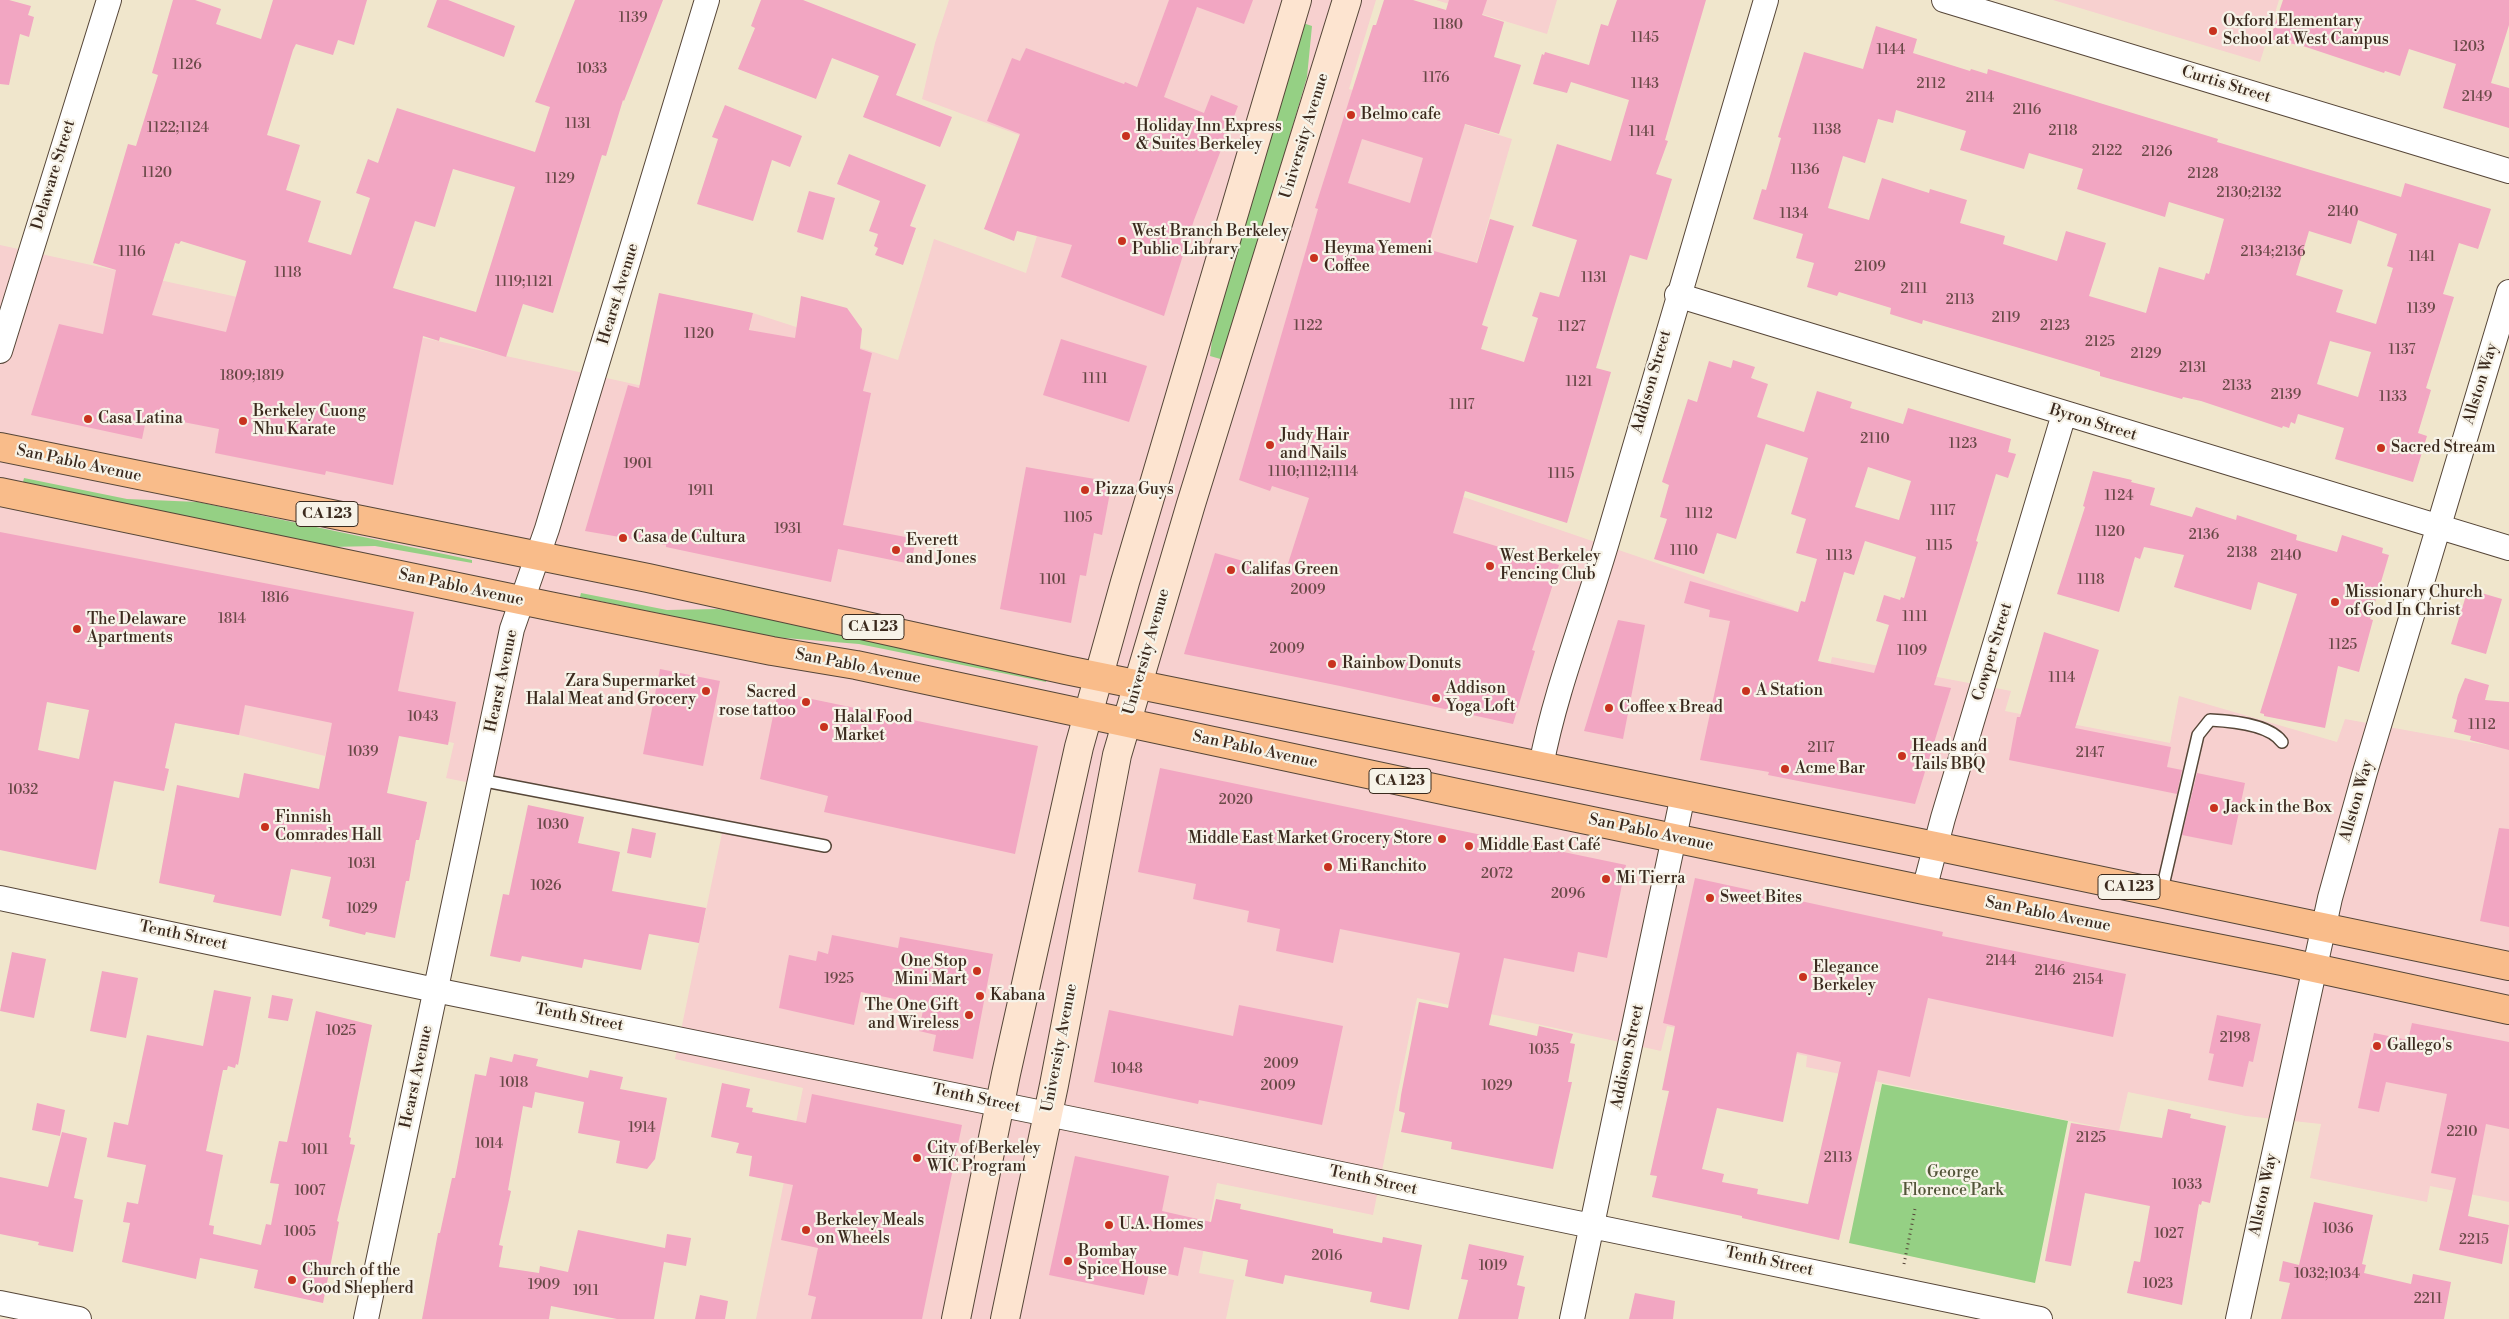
<!DOCTYPE html>
<meta charset="utf-8">
<style>
body{margin:0}
canvas{display:block;background:#f0e6cc}
</style>
<canvas width="2509" height="1319"></canvas>
<script>
const context = document.querySelector('canvas').getContext('2d');
context.lineJoin = 'round';
function fillPath(path, color) {
  context.fillStyle = color;
  context.fill(path, 'evenodd');
}
function stroke(path, color, width, dash) {
  context.strokeStyle = color;
  context.lineWidth = width;
  context.lineCap = dash ? 'butt' : 'round';
  context.setLineDash(dash || []);
  context.stroke(path);
}
function label(font, color, halo, rows, align = 'center') {
  context.font = font + ' "Libre Bodoni",serif';
  context.lineWidth = 4.5;
  context.setLineDash([]);
  context.textBaseline = 'middle';
  context.strokeStyle = halo;
  context.fillStyle = color;
  for (const [text, x, y, turn = 0] of rows) {
    context.save();
    context.translate(x, y);
    context.rotate((+turn || 0) * Math.PI / 180);
    context.textAlign = isNaN(turn) ? turn : align;
    if (halo) context.strokeText(text, 0, 0);
    context.fillText(text, 0, 0);
    context.restore();
  }
}
fillPath(new Path2D(`
 M949 0H1376L1349 89 1512 139 1414 480 1794 610 1779 684 1824 693 1832 657 2011 691 2005 711 2170 743 2179 696 2337 742 2345 719 2509 749V1202L2430 1186 2427 1202 2310 1178 2321 1124 2246 1116 2128 1092 2119 1131 1806 1067 1807 1056 1667 1026 1661 1051 1417 998 1373 1215 1217 1183 1199 1273 1234 1280 1226 1319H756L803 1088 675 1059 722 833 446 778 454 743 334 718 325 756 239 735 0 690V245L734 406 753 313 898 360 934 239 1026 273 1062 151 922 99 935 43Z
 M1436 0H1557L1547 34Z
 M2053 0H2279L2260 62Z`), '#f7d0cf');
fillPath(new Path2D(`
 M1303 23 1312 26 1307 77 1224 360 1210 356 1214 323Z
 M24 478 127 499 198 502 472 560V563L375 546 330 547 23 482Z
 M581 593 667 610 717 609 737 612 1047 678 1046 682 859 644 773 637 580 597Z
 M1882 1084 2068 1121 2035 1283 1849 1243Z`), '#95d084');
fillPath(new Path2D(`
 M0 0H9L31 6 28 15 34 17 29 37 20 34 9 85 0 84Z
 M173 0H195L221 9 216 24 261 39 273 0H367L354 45 338 40 333 55 296 44 293 50 267 135 300 145 286 190 321 201 308 242 351 255 370 198 356 193 368 159 378 163 397 108 535 152 550 107 535 102 575 0H663L624 101 623 100 606 156 602 155 553 313 523 304 506 357 440 337 439 341 423 336 393 485 326 471 325 475 215 453 219 429 147 415 142 439 31 415 59 324 103 334 116 270 93 263 128 144 136 146 158 75 152 73ZM453 169 515 187 476 312 393 288 415 221 435 227ZM181 241 246 261 226 332 152 315 175 243 179 244Z
 M437 0H448L515 26 504 57 427 27Z
 M761 0H803L916 44 896 95 952 117 940 147 863 117 879 76 832 58 816 99 738 69 755 28 751 26Z
 M1169 0H1253L1244 24 1197 7 1164 97 1204 113 1211 95 1238 106 1194 220 1164 316 1061 277 1072 245 1017 231 1014 241 984 229 1020 134 987 121 1012 58 1020 61 1026 48 1124 84 1125 82 1137 87Z
 M1384 0H1413L1446 10 1449 0H1487L1482 15 1504 22 1494 57 1521 65 1499 134 1465 124 1427 249 1477 263 1490 219 1514 226 1482 325 1488 327 1481 349 1524 362 1538 318 1532 316 1540 292 1559 297 1577 240 1532 226 1557 144 1611 161 1629 100 1571 82 1567 93 1533 84 1542 54 1544 55 1545 52 1589 65 1601 24 1608 26 1617 0H1706L1665 140 1668 141 1656 174 1672 179 1647 260 1630 255 1612 314 1596 368 1611 372 1567 523 1465 491 1453 533 1559 565 1532 650 1535 651 1513 724 1340 686 1184 654 1215 553 1285 573 1309 498 1272 486 1270 491 1239 480 1318 209 1315 208 1373 25H1376ZM1362 139 1423 158 1410 203 1348 183Z
 M2283 0H2509V25L2491 83 2509 88V128L2443 108 2456 64 2409 49 2400 76 2385 71 2384 73 2303 46 2270 39Z
 M1876 26 1917 39 1913 53 1970 71 1971 69 1987 74 1988 69 2218 139 2217 142 2401 197 2405 183 2491 209 2478 249 2459 243 2443 294 2454 297 2426 388 2431 390 2418 433 2427 436 2413 482 2335 459 2344 428 2298 414 2295 424 2291 422 2289 428 2283 426 2282 428 2201 401 2183 397 2182 399 2100 376V372L2016 347 1923 320 1922 324 1890 314 1891 308 1839 292 1837 296 1807 287 1814 263 1796 258 1803 234 1753 219 1762 189 1766 190 1781 138 1778 137 1804 52 1863 69ZM1896 110 1966 131 1960 150 2024 169 2029 153 2083 169 2077 189 2165 217 2169 202 2224 219 2209 274 2206 273 2204 280 2159 267 2146 313 2089 296 2106 243 2066 231 2057 261 2003 244 2005 236 1960 223 1967 200 1930 189 1929 193 1882 178 1869 220 1828 208 1843 156 1865 163 1878 119 1893 123ZM2358 220 2397 234 2387 266 2393 268 2376 324 2336 312 2343 290 2296 275 2309 231 2351 244ZM2330 341 2371 352 2358 397 2317 384Z
 M725 105 802 136 790 167 772 160 753 221 697 204 718 139 712 137Z
 M849 154 926 185 910 226 916 228 903 265 875 255 878 248 874 246 878 234 869 231 880 201 837 184Z
 M809 191 835 198 823 240 797 232Z
 M659 293 753 313 749 330 795 338 801 296 847 308 862 329 860 349 872 353 863 391 871 393 843 525 916 539 911 564 838 549 831 582 666 547V545L585 531 628 385 639 388Z
 M1061 339 1147 366 1129 422 1043 395Z
 M1733 360 1755 367 1751 378 1768 384 1757 417 1804 432 1817 391 1852 402 1850 408 1903 424 1908 408 2011 439 2008 452 2016 454 2008 478 1996 474 1976 541 1978 542 1934 685 1951 688 1915 804 1768 775 1769 772 1700 760 1730 621 1709 617 1710 610 1684 603 1690 581 1798 612 1801 601 1805 602 1817 559 1796 553 1806 519 1791 514 1808 458 1766 444 1736 539 1717 533 1704 574 1654 559 1667 519 1660 517 1669 485 1662 482 1688 399 1697 402 1709 361 1731 368ZM1868 467 1911 481 1899 520 1855 507ZM1865 541 1916 557 1904 598 1901 597 1900 600 1884 595 1876 621 1889 625 1874 673 1818 661 1844 572 1854 575Z
 M1026 467 1112 482 1102 535 1094 533 1086 576 1080 575 1071 623 1000 609Z
 M2093 471 2132 480 2131 482 2155 488 2150 505 2192 517 2196 507 2236 520 2237 515 2297 535 2296 540 2337 552 2342 535 2383 548 2382 553 2389 555 2370 619 2373 620 2359 672 2338 666 2325 728 2264 716V714L2260 713 2297 594 2258 582 2251 610 2174 587 2184 555 2144 547 2140 559 2135 557 2119 612 2057 594 2085 507 2083 506Z
 M0 532 414 612 398 691 456 702 448 745 399 736 387 793 427 802 419 840H416L409 881H406L395 938 366 932 365 935 329 926 330 920 322 918 331 877 291 869 281 916 213 902 215 895 159 883 177 785 239 798 244 773 319 789 332 723 245 705 239 735 175 723 165 768 169 769 164 791 114 781 96 870 0 850ZM47 702 89 710 79 759 38 750Z
 M2468 589 2502 599 2486 654 2451 644Z
 M1618 620 1645 625 1623 739 1584 731Z
 M2044 632 2099 650 2075 728 2171 747 2167 767 2182 770 2177 794 2009 760 2017 717H2020Z
 M660 669 720 681 703 766 643 754Z
 M2465 678 2489 685 2485 700 2509 702V750L2470 740 2471 736 2454 732 2457 720 2452 718 2458 695Z
 M778 692 1038 746 1015 854 824 812 828 796 760 779Z
 M1160 768 1626 865 1607 958 1578 952 1574 972 1504 958 1489 1025 1537 1036 1539 1026 1573 1034 1570 1043 1575 1044 1568 1082H1572L1553 1169 1451 1149 1452 1142 1401 1132 1405 1113 1399 1111 1401 1095 1419 1002 1448 1008 1460 953 1340 929 1333 963 1276 951 1280 929 1247 922 1249 911 1193 899 1196 884 1138 872Z
 M2197 773 2245 783 2232 845 2182 835Z
 M528 805 584 817 578 843 620 852 612 891 706 908 699 943 649 934 641 970 584 959 582 968 522 956 520 962 490 956 503 894 509 895Z
 M632 828 656 833 651 858 627 853Z
 M2499 828 2509 829V927L2480 921Z
 M1695 878 1943 932 1942 936 2126 974 2113 1037 1928 998 1910 1077 1878 1070 1839 1240 1742 1218V1216L1652 1197 1657 1176 1650 1175 1669 1091 1662 1090 1675 1026 1663 1023ZM1797 1052 1841 1062 1808 1204 1757 1194 1758 1189 1722 1182 1724 1174 1702 1169 1717 1108 1783 1122Z
 M832 935 898 948 900 937 993 954 973 1059 933 1051 936 1035 919 1031 924 1005 861 992 854 1025 779 1008 789 955 816 961 818 951 828 954Z
 M12 952 46 959 34 1018 0 1011Z
 M102 971 138 978 126 1038 90 1031Z
 M214 990 251 997 238 1065 236 1064 235 1068 228 1066 227 1070H223L206 1151 223 1155 209 1225 214 1226 213 1234 261 1245 266 1224 271 1225 279 1184 270 1183 279 1141 287 1142 316 1011 372 1025 349 1137 351 1138 350 1144 355 1145 337 1221 339 1222 323 1303 254 1288 258 1270 200 1258 196 1279 122 1262 130 1223 123 1222 127 1202 138 1204 146 1165 107 1157 114 1122 128 1125 147 1035 203 1046Z
 M272 995 293 999 288 1021 268 1018Z
 M1239 1005 1343 1026 1322 1125 1199 1100 1198 1104 1094 1082 1109 1010 1233 1036Z
 M2217 1015 2261 1024 2253 1062 2249 1061 2243 1087 2208 1080 2214 1054 2209 1053Z
 M2412 1023 2509 1042V1129L2486 1124 2468 1216 2509 1225 2502 1264 2439 1250 2456 1178 2431 1173 2447 1094 2386 1082 2379 1112 2358 1108 2374 1033 2408 1040Z
 M514 1054 538 1059 536 1066 588 1078 590 1070 623 1077 620 1089 667 1098 655 1159 647 1169 616 1163 620 1141 578 1133 584 1102 535 1092 532 1108 523 1106 508 1190 511 1191 499 1245 503 1246 499 1267 539 1273 540 1266 568 1272 578 1230 665 1248 667 1234 691 1238 686 1266 664 1262 654 1319H617L551 1306 549 1319H422L438 1233H440L452 1178H455L475 1074 486 1076 490 1057 512 1062Z
 M722 1083 750 1089 746 1107 753 1108 752 1112 806 1123 812 1094 962 1125 922 1319H811L816 1297 808 1295 818 1248 781 1240 793 1185 749 1176 752 1156 736 1153 739 1143 711 1137Z
 M37 1103 65 1110 60 1136 32 1130Z
 M2168 1109 2191 1114 2190 1118 2226 1126 2210 1203 2202 1201 2201 1205 2199 1204 2182 1305 2127 1293 2134 1261 2140 1262 2150 1206 2085 1193 2071 1266 2045 1261 2071 1123 2162 1138Z
 M62 1132 87 1138 74 1198 83 1200 73 1252 38 1245 39 1242 0 1234V1177L48 1187Z
 M1075 1156 1169 1176 1162 1211 1211 1222 1216 1199 1241 1204 1240 1209 1333 1229V1233L1382 1243 1383 1237 1422 1245 1409 1310 1370 1302 1372 1292 1285 1275 1283 1284 1245 1276 1248 1260 1184 1247 1178 1276 1150 1270 1144 1295 1049 1275Z
 M2314 1202 2373 1215 2362 1264 2366 1265 2364 1273 2411 1284 2413 1274 2451 1282 2444 1319H2281L2290 1283 2279 1281 2283 1261 2299 1265Z
 M1469 1244 1524 1256 1517 1285 1525 1287 1518 1319H1458L1468 1280 1461 1279Z
 M1635 1293 1675 1301 1673 1319H1629Z
 M700 1295 728 1301 725 1319H695Z`), '#f2a6c2');
const lane = new Path2D(`
 M480 780 825 846
 M2161 894 2198 735 2210 720C2231 721 2269 724 2282 742`);
const street = new Path2D(`
 M1944 0 2509 171
 M1677 295 2509 548
 M0 351 109 0
 M1541 766C1556 687 1587 612 1609 535 1660 356 1713 178 1766 0
 M1924 890 1943 818 2064 414
 M0 898C147 928 293 961 440 991 974 1098 1507 1207 2040 1319
 M0 1303 79 1319
 M366 1319 512 629 547 529 707 0
 M1572 1319 1683 795
 M2238 1319 2330 898 2365 772 2509 292`);
const secondary = new Path2D(`
 M956 1319 1006 1074 1079 747 1125 582 1297 0
 M1005 1319 1054 1085 1117 755 1191 504 1347 0`);
const primary = new Path2D(`
 M0 447 648 578 1066 670 1935 846 2509 966
 M0 492 549 606 772 651 856 665 1457 793 1924 890 2282 961 2509 1010`);
stroke(lane, '#564638', 14);
stroke(street, '#564638', 26);
stroke(secondary, '#564638', 30);
stroke(primary, '#564638', 30);
stroke(new Path2D(`
 M1904 1264 1915 1209`), '#564638', 3, [1, 4]);
stroke(lane, '#fff', 11);
stroke(street, '#fff', 24);
stroke(secondary, '#fde4d0', 28);
stroke(primary, '#f9bc8a', 28);
for (const [x, y, r, color] of [
 [2213,31,5,"#c8321e"],
 [1351,115,5,"#c8321e"],
 [1126,136,5,"#c8321e"],
 [1122,241,5,"#c8321e"],
 [1314,258,5,"#c8321e"],
 [88,419,5,"#c8321e"],
 [243,421,5,"#c8321e"],
 [1270,445,5,"#c8321e"],
 [2381,448,5,"#c8321e"],
 [1085,490,5,"#c8321e"],
 [623,538,5,"#c8321e"],
 [896,550,5,"#c8321e"],
 [1490,566,5,"#c8321e"],
 [1231,570,5,"#c8321e"],
 [2335,602,5,"#c8321e"],
 [77,629,5,"#c8321e"],
 [1332,664,5,"#c8321e"],
 [706,691,5,"#c8321e"],
 [1746,691,5,"#c8321e"],
 [1436,698,5,"#c8321e"],
 [806,702,5,"#c8321e"],
 [1609,708,5,"#c8321e"],
 [824,727,5,"#c8321e"],
 [1902,756,5,"#c8321e"],
 [1785,769,5,"#c8321e"],
 [2214,808,5,"#c8321e"],
 [265,827,5,"#c8321e"],
 [1442,839,5,"#c8321e"],
 [1469,846,5,"#c8321e"],
 [1328,867,5,"#c8321e"],
 [1606,879,5,"#c8321e"],
 [1710,898,5,"#c8321e"],
 [977,971,5,"#c8321e"],
 [1803,977,5,"#c8321e"],
 [980,996,5,"#c8321e"],
 [969,1015,5,"#c8321e"],
 [2377,1046,5,"#c8321e"],
 [917,1158,5,"#c8321e"],
 [1109,1225,5,"#c8321e"],
 [806,1230,5,"#c8321e"],
 [1068,1261,5,"#c8321e"],
 [292,1280,5,"#c8321e"]
]) {
  const dot = new Path2D();
  dot.arc(x, y, r, 0, 2 * Math.PI);
  context.fillStyle = color;
  context.fill(dot);
  stroke(dot, '#f7f3e8', 2);
}
label('14px', '#694947', null, [
 ["1139",633,19],
 ["1180",1448,26],
 ["1145",1645,39],
 ["1203",2469,48],
 ["1144",1891,51],
 ["1126",187,66],
 ["1033",592,70],
 ["1176",1436,79],
 ["1143",1645,85],
 ["2112",1931,85],
 ["2149",2477,98],
 ["2114",1980,99],
 ["2116",2027,111],
 ["1131",578,125],
 ["1122;1124",178,129],
 ["1138",1827,131],
 ["2118",2063,132],
 ["1141",1642,133],
 ["2122",2107,152],
 ["2126",2157,153],
 ["1136",1805,171],
 ["1120",157,174],
 ["2128",2203,175],
 ["1129",560,180],
 ["2130;2132",2249,194],
 ["2140",2343,213],
 ["1134",1794,215],
 ["1116",132,253],
 ["2134;2136",2273,253],
 ["1141",2422,258],
 ["2109",1870,268],
 ["1118",288,274],
 ["1131",1594,279],
 ["1119;1121",524,283],
 ["2111",1914,290],
 ["2113",1960,301],
 ["1139",2421,310],
 ["2119",2006,319],
 ["1122",1308,327],
 ["2123",2055,327],
 ["1127",1572,328],
 ["1120",699,335],
 ["2125",2100,343],
 ["1137",2402,351],
 ["2129",2146,355],
 ["2131",2193,369],
 ["1809;1819",252,377],
 ["1111",1095,380],
 ["1121",1579,383],
 ["2133",2237,387],
 ["2139",2286,396],
 ["1133",2393,398],
 ["1117",1462,406],
 ["2110",1875,440],
 ["1123",1963,445],
 ["1901",638,465],
 ["1110;1112;1114",1313,473],
 ["1115",1561,475],
 ["1911",701,492],
 ["1124",2119,497],
 ["1117",1943,512],
 ["1112",1699,515],
 ["1105",1078,519],
 ["1931",788,530],
 ["1120",2110,533],
 ["2136",2204,536],
 ["1115",1939,547],
 ["1110",1684,552],
 ["2138",2242,554],
 ["1113",1839,557],
 ["2140",2286,557],
 ["1101",1053,581],
 ["1118",2091,581],
 ["2009",1308,591],
 ["1816",275,599],
 ["1111",1915,618],
 ["1814",232,620],
 ["1125",2343,646],
 ["2009",1287,650],
 ["1109",1912,652],
 ["1114",2062,679],
 ["1043",423,718],
 ["1112",2482,726],
 ["2117",1821,749],
 ["1039",363,753],
 ["2147",2090,754],
 ["1032",23,791],
 ["2020",1236,801],
 ["1030",553,826],
 ["1031",362,865],
 ["2072",1497,875],
 ["1026",546,887],
 ["2096",1568,895],
 ["1029",362,910],
 ["2144",2001,962],
 ["2146",2050,972],
 ["1925",839,980],
 ["2154",2088,981],
 ["1025",341,1032],
 ["2198",2235,1039],
 ["1035",1544,1051],
 ["2009",1281,1065],
 ["1048",1127,1070],
 ["1018",514,1084],
 ["2009",1278,1087],
 ["1029",1497,1087],
 ["1914",642,1129],
 ["2210",2462,1133],
 ["2125",2091,1139],
 ["1014",489,1145],
 ["1011",315,1151],
 ["2113",1838,1159],
 ["1033",2187,1186],
 ["1007",310,1192],
 ["1036",2338,1230],
 ["1005",300,1233],
 ["1027",2169,1235],
 ["2215",2474,1241],
 ["2016",1327,1257],
 ["1019",1493,1267],
 ["1032;1034",2327,1275],
 ["1023",2158,1285],
 ["1909",544,1286],
 ["1911",586,1292],
 ["2211",2428,1300]
]);
for (const [x, y, w] of [
 [327,514,62],
 [873,627,62],
 [1400,781,62],
 [2129,887,62]
]) {
  const box = new Path2D();
  box.roundRect(x - w / 2, y - 12.5, w, 25, 4);
  context.fillStyle = '#f7f3e8';
  context.fill(box);
  stroke(box, '#3b2a1e', 1);
}
label('bold 15px', '#3b2a1e', null, [
 ["CA 123",327,514],
 ["CA 123",873,627],
 ["CA 123",1400,781],
 ["CA 123",2129,887]
]);
label('16px', '#3b2a1e', '#f7f3e8', [
 ["Oxford Elementary",2223,22],
 ["School at West Campus",2223,40],
 ["Belmo cafe",1361,115],
 ["Holiday Inn Express",1136,127],
 ["& Suites Berkeley",1136,145],
 ["West Branch Berkeley",1132,232],
 ["Public Library",1132,250],
 ["Heyma Yemeni",1324,249],
 ["Coffee",1324,267],
 ["Berkeley Cuong",253,412],
 ["Nhu Karate",253,430],
 ["Casa Latina",98,419],
 ["Judy Hair",1280,436],
 ["and Nails",1280,454],
 ["Sacred Stream",2391,448],
 ["Pizza Guys",1095,490],
 ["Casa de Cultura",633,538],
 ["Everett",906,541],
 ["and Jones",906,559],
 ["West Berkeley",1500,557],
 ["Fencing Club",1500,575],
 ["Califas Green",1241,570],
 ["Missionary Church",2345,593],
 ["of God In Christ",2345,611],
 ["The Delaware",87,620],
 ["Apartments",87,638],
 ["Rainbow Donuts",1342,664],
 ["Zara Supermarket",696,682,"right"],
 ["Halal Meat and Grocery",696,700,"right"],
 ["Addison",1446,689],
 ["Yoga Loft",1446,707],
 ["A Station",1756,691],
 ["Sacred",796,693,"right"],
 ["rose tattoo",796,711,"right"],
 ["Coffee x Bread",1619,708],
 ["Halal Food",834,718],
 ["Market",834,736],
 ["Heads and",1912,747],
 ["Tails BBQ",1912,765],
 ["Acme Bar",1795,769],
 ["Jack in the Box",2224,808],
 ["Finnish",275,818],
 ["Comrades Hall",275,836],
 ["Middle East Market Grocery Store",1432,839,"right"],
 ["Middle East Café",1479,846],
 ["Mi Ranchito",1338,867],
 ["Mi Tierra",1616,879],
 ["Sweet Bites",1720,898],
 ["One Stop",967,962,"right"],
 ["Mini Mart",967,980,"right"],
 ["Elegance",1813,968],
 ["Berkeley",1813,986],
 ["Kabana",990,996],
 ["The One Gift",959,1006,"right"],
 ["and Wireless",959,1024,"right"],
 ["Gallego's",2387,1046],
 ["City of Berkeley",927,1149],
 ["WIC Program",927,1167],
 ["Berkeley Meals",816,1221],
 ["on Wheels",816,1239],
 ["U.A. Homes",1119,1225],
 ["Bombay",1078,1252],
 ["Spice House",1078,1270],
 ["Church of the",302,1271],
 ["Good Shepherd",302,1289]
], 'left');
label('16px', '#3b2a1e', '#f7f3e8', [
 ["Curtis Street",2226,85,17],
 ["University Avenue",1305,136,-73],
 ["Delaware Street",54,175,-73],
 ["Hearst Avenue",619,294,-73],
 ["Addison Street",1652,382,-74],
 ["Allston Way",2481,384,-73],
 ["Byron Street",2093,423,17],
 ["San Pablo Avenue",79,464,12],
 ["San Pablo Avenue",461,588,12],
 ["University Avenue",1147,652,-74],
 ["Cowper Street",1993,652,-73],
 ["San Pablo Avenue",858,667,11],
 ["Hearst Avenue",502,681,-78],
 ["San Pablo Avenue",1255,750,12],
 ["Allston Way",2357,801,-74],
 ["San Pablo Avenue",1651,833,12],
 ["San Pablo Avenue",2048,915,11],
 ["Tenth Street",183,936,12],
 ["Tenth Street",579,1018,11],
 ["University Avenue",1060,1048,-79],
 ["Addison Street",1628,1057,-78],
 ["Hearst Avenue",417,1077,-78],
 ["Tenth Street",976,1099,12],
 ["Tenth Street",1373,1181,12],
 ["Allston Way",2264,1195,-78],
 ["Tenth Street",1769,1262,12]
]);
label('16px', '#525438', '#f7f3e8', [
 ["George",1953,1173],
 ["Florence Park",1953,1191]
]);
</script>
